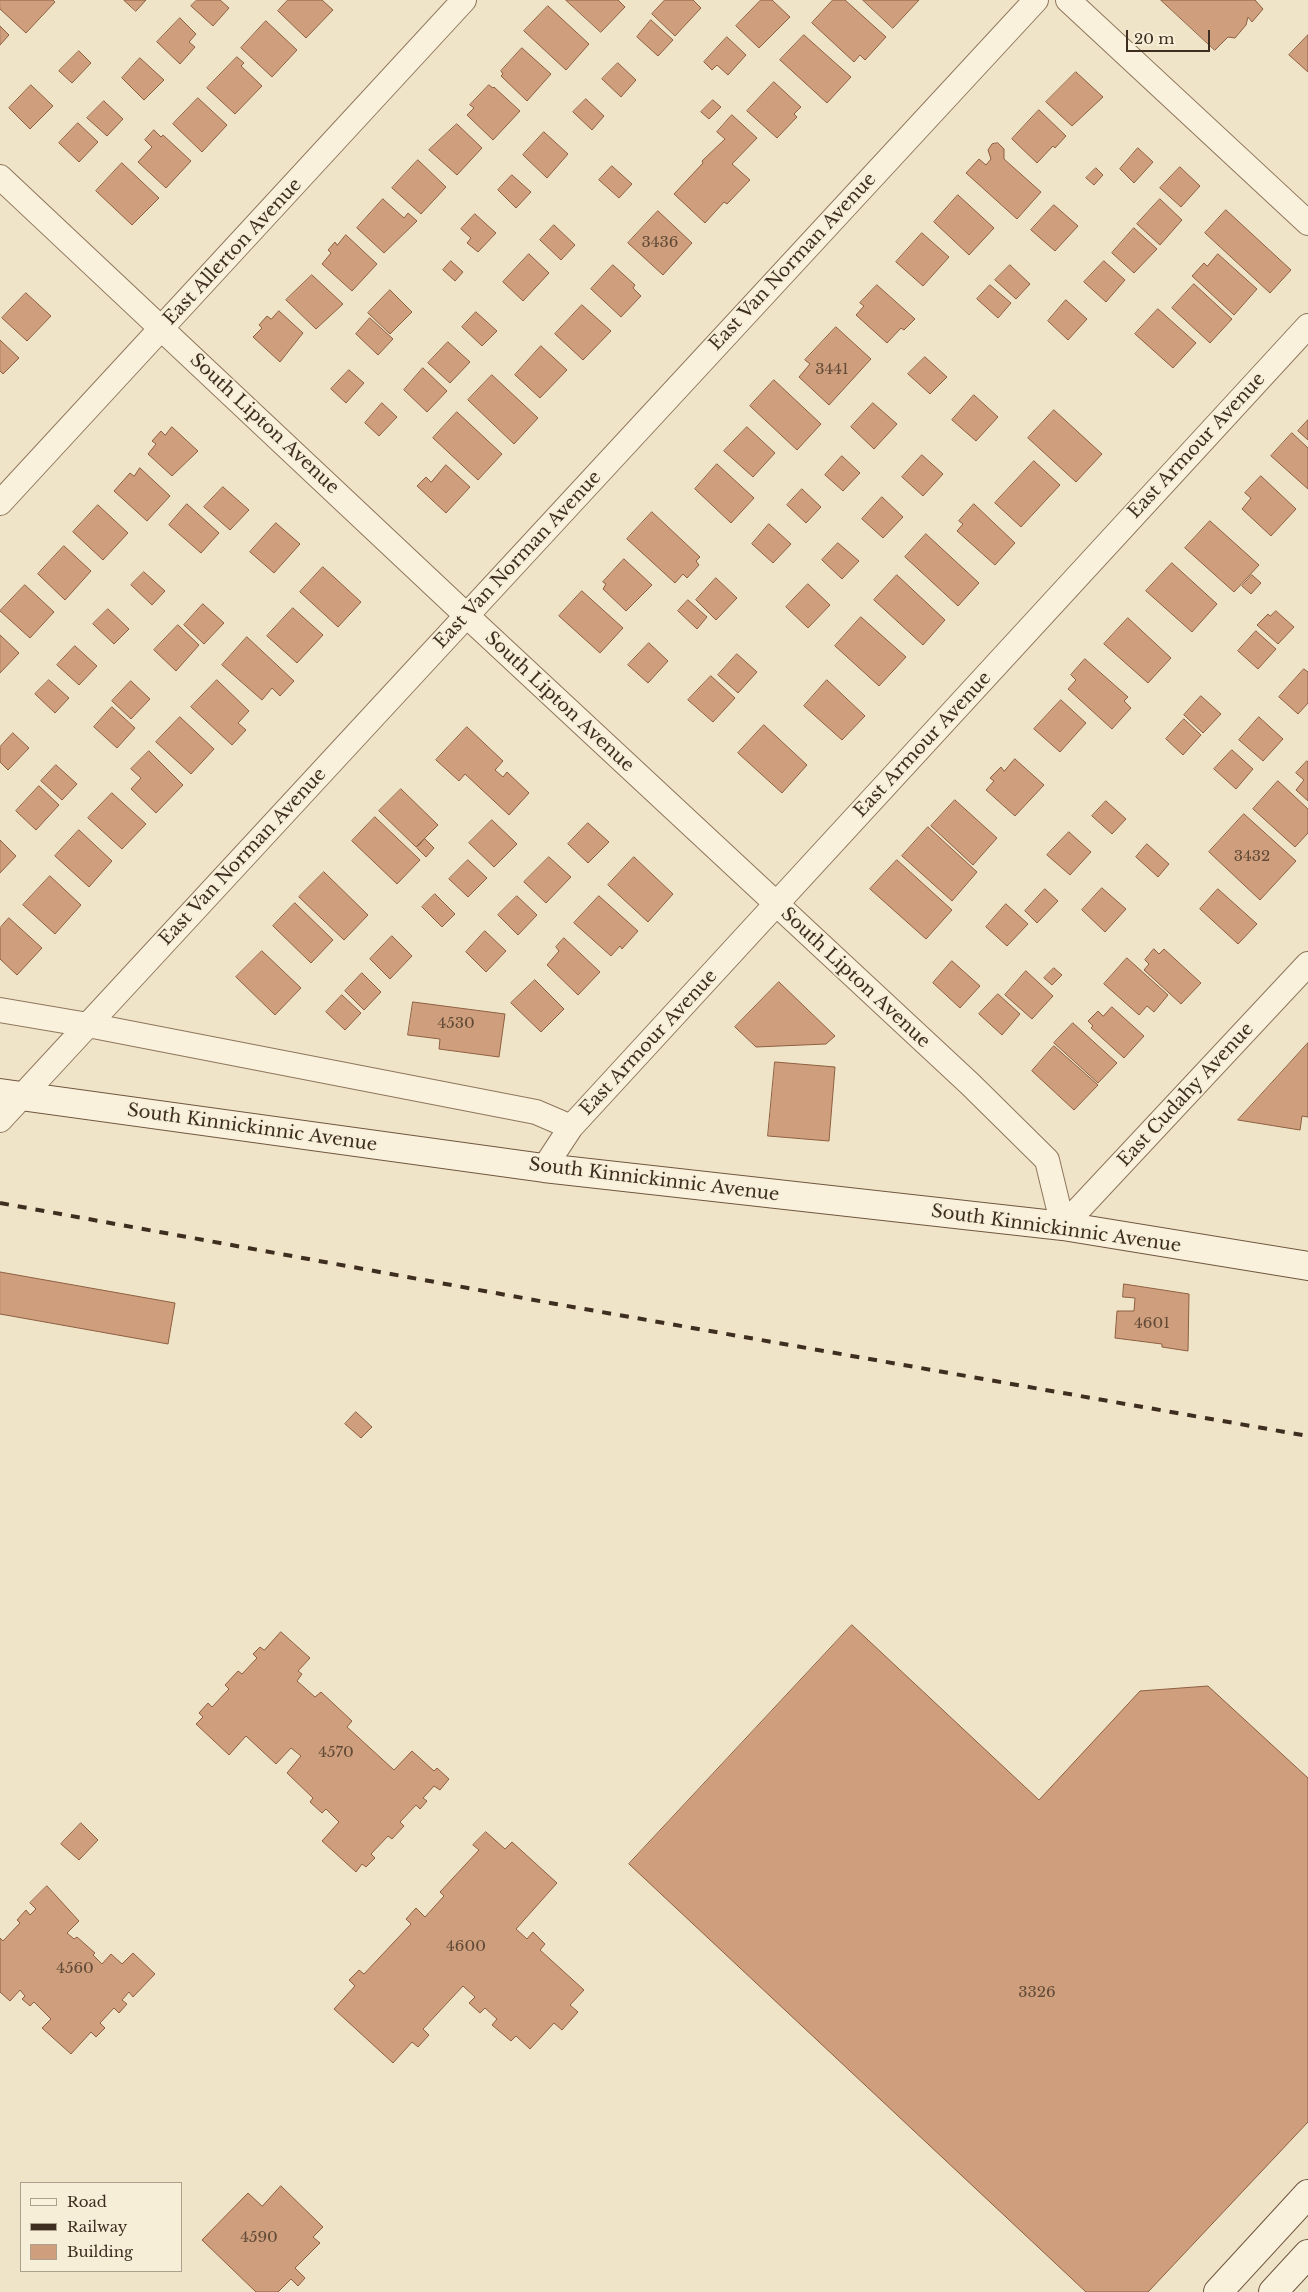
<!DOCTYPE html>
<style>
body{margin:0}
#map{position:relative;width:1308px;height:2292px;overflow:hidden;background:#f0e4c8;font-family:"Libre Baskerville",serif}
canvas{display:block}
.legend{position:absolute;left:20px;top:2182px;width:162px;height:90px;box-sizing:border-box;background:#f7eed8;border:1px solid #ada18e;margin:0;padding:6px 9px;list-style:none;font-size:15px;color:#3d2e20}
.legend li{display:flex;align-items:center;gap:10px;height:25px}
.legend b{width:25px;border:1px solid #ada18e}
.scale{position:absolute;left:1126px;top:30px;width:84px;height:22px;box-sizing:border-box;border:2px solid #3d2e20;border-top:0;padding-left:6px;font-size:15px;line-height:18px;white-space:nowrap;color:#3d2e20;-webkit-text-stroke:4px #f7eed8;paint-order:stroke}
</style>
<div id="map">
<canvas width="1308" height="2292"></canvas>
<ul class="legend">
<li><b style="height:6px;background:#faf1dc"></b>Road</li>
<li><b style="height:6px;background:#3d2e20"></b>Railway</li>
<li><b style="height:14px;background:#cf9f7d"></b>Building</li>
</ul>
<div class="scale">20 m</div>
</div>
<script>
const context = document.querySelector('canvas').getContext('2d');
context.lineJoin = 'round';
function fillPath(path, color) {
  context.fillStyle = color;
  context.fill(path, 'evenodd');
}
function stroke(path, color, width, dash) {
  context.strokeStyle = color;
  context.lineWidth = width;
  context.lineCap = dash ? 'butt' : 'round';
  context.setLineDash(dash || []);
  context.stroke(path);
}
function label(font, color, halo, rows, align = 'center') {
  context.font = font + ' "Libre Baskerville",serif';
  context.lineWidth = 4;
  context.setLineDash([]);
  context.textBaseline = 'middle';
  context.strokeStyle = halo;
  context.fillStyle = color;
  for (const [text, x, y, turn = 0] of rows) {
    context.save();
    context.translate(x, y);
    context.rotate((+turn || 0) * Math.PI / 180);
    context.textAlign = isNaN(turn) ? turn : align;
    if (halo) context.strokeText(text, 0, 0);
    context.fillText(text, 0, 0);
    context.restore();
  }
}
const building = new Path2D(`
 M0 0H53L55 2 26 33 0 9Z
 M124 0H146L136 11Z
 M197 0H220L229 8 213 26 191 6Z
 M288 0H322L333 10 306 38 278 11Z
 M566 0H618L625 7 601 32Z
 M665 0H693L701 8 675 36 652 14Z
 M761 0H772L790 17 759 48 736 26Z
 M833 0H845L886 37 865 60 860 55 854 62 812 23Z
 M863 0H919L893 28Z
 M1161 0H1255L1263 9 1252 22 1248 17 1246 25 1235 38 1228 37 1215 50Z
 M548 6 589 44 566 70 524 31Z
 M180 18 196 34 189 42 195 47 180 64 157 42Z
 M651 20 673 40 658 56 637 37Z
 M266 21 297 50 272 77 241 48Z
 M0 26 9 35 0 45Z
 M804 35 851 77 827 103 780 60Z
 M1308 35V72L1289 55Z
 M727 37 746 55 728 75 717 65 712 70 704 62Z
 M522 48 551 74 527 101 501 76 503 74 501 71Z
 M79 51 91 63 72 83 59 71Z
 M237 57 244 63 241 66 262 86 235 114 207 88Z
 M140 58 164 80 144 100 122 78Z
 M618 63 636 80 621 97 602 79Z
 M1076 72 1103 97 1072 126 1046 102Z
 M774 82 801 107 794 114 797 117 777 138 747 111Z
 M31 85 53 106 30 129 9 108Z
 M489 85 493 88 494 87 520 111 493 140 467 115 474 108 470 105Z
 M198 98 227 125 202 152 173 124Z
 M586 99 604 116 592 130 573 112Z
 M713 100 721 107 709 119 701 112Z
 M104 101 123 119 107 136 87 118Z
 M1039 110 1066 136 1055 148 1053 146 1037 163 1012 139Z
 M732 115 757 138 732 164 750 180 727 204 724 202 705 223 674 194 703 163 702 161 725 139 717 132Z
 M78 123 98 142 79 162 59 143Z
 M457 124 482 148 457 175 429 150Z
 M154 130 161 137 163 135 191 161 166 188 138 162 152 147 145 140Z
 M544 132 568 154 547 178 523 155Z
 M998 143 1004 149V159L1041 192 1017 219 966 173 979 159 986 165 991 159 988 150 992 144Z
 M1138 148 1153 162 1134 183 1120 169Z
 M418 160 446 187 421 214 392 188Z
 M122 163 159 198 132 225 96 191Z
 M612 166 632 184 619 198 599 180Z
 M1180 167 1200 186 1181 207 1160 188Z
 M1096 168 1103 175 1094 185 1086 178Z
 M512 175 531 192 516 208 498 190Z
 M958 195 994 228 969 255 934 222Z
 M383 199 404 218 408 213 417 221 384 253 357 228Z
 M1160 199 1182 220 1160 245 1137 224Z
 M1054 205 1078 226 1055 251 1031 230Z
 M1226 210 1291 270 1270 293 1205 233Z
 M658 211 692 243 663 275 628 243Z
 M475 214 496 233 478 252 467 243 471 238 461 229Z
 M554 225 575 245 561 260 540 240Z
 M1134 228 1157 249 1134 273 1112 253Z
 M922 233 949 257 923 286 896 262Z
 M346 235 377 264 352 291 322 264 331 253 328 250 335 242 337 245Z
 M529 254 549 273 523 301 503 282Z
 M1218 254 1257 289 1234 315 1192 276 1204 263 1207 266Z
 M451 261 463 272 455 281 443 270Z
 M1104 261 1125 280 1106 302 1084 282Z
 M613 265 635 285 633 288 641 296 621 317 591 289Z
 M1010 265 1030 284 1016 299 995 280Z
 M312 275 343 304 316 329 286 300Z
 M1194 284 1232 319 1210 343 1172 308Z
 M877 285 915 319 904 330 901 328 887 343 856 315 864 306 860 303Z
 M990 285 1011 303 998 318 977 299Z
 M390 290 412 312 390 334 368 313Z
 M26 293 51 316 27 341 2 318Z
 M1066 300 1087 319 1068 340 1048 321Z
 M582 305 611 331 583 360 555 334Z
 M1158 309 1196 343 1173 368 1135 334Z
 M279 311 303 333 280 362 253 337 262 328 259 325 267 316 271 319Z
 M476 312 497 331 482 346 462 327Z
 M370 318 393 339 378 355 356 334Z
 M836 327 871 359 829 405 799 377 810 364 805 360Z
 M0 340 19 358 3 374 0 371Z
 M448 342 470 362 450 383 428 363Z
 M541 346 567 370 540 398 515 375Z
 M925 357 947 377 930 394 908 374Z
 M423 368 447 391 427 412 404 390Z
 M349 370 364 383 346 403 331 389Z
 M492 375 538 418 514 444 468 400Z
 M774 380 821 424 797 450 750 406Z
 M974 395 998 417 976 441 952 420Z
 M382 403 397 417 379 436 365 423Z
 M873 403 897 424 874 449 851 427Z
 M1054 410 1102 454 1076 482 1028 438Z
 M457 412 502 454 478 480 433 438Z
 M1308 420V440L1298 431Z
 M172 427 198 451 172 476 148 454 156 444 152 441 161 431 165 435Z
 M747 427 775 453 753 477 724 451Z
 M1292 433 1308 448V489L1271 456Z
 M922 455 943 474 923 496 902 477Z
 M842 456 860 473 843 491 825 475Z
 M1034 461 1060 485 1021 527 995 503Z
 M717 464 754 498 731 523 695 489Z
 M446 465 470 487 446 513 417 486 426 477 431 482Z
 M140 468 170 496 147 521 114 491 130 473 134 476Z
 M1261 476 1296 509 1271 536 1242 509 1251 498 1245 493Z
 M223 487 249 510 230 530 204 507Z
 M802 489 821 507 806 523 787 505Z
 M882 497 903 517 883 538 862 519Z
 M187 504 219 533 201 553 169 525Z
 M974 504 1015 543 995 565 957 531 963 524 959 521Z
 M98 505 128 533 103 560 73 532Z
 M652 512 700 557 696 561 699 565 687 578 683 574 675 583 627 539Z
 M1210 521 1259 565 1234 592 1185 548Z
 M276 523 300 544 274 573 250 552Z
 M769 524 791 544 773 563 752 544Z
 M926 534 979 583 958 606 905 557Z
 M838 543 859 561 842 579 822 560Z
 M64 546 91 571 65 600 38 574Z
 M624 559 652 585 626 611 603 589 606 584 603 582Z
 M1172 563 1217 604 1192 632 1146 591Z
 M323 567 361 602 338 627 300 592Z
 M144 572 165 591 152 605 131 585Z
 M897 575 945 620 923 645 874 600Z
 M1252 575 1261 583 1251 594 1242 586Z
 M716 578 737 598 716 620 696 600Z
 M808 584 830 605 808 628 786 607Z
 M25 585 54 612 30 638 0 611Z
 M582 591 623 628 600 653 559 616Z
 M688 600 707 617 697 629 678 611Z
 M203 604 224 623 204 644 184 625Z
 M293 608 323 635 297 663 267 636Z
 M108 609 129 629 114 644 93 624Z
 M1276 611 1294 627 1278 644 1257 625 1268 614 1270 616Z
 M861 617 906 657 879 686 835 646Z
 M1128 618 1171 658 1148 683 1104 644Z
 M178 625 199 645 176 671 154 650Z
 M1256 631 1276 649 1258 669 1238 651Z
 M0 635 19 653 0 673Z
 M247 637 294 681 280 696 272 688 262 700 222 665Z
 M649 643 668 661 648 683 628 665Z
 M75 646 97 666 79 685 57 665Z
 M737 654 757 672 738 693 718 675Z
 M1085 659 1128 697 1124 701 1131 708 1112 729 1068 689 1076 680 1071 675Z
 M1304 669 1308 672V703L1298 714 1279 697Z
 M711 676 735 698 713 722 688 700Z
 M49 680 69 698 55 713 35 694Z
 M217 680 249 711 238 723 246 730 232 745 191 707Z
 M827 680 865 716 842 740 804 706Z
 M131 681 150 699 131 719 112 701Z
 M1201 696 1221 714 1203 733 1184 715Z
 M1061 700 1086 723 1060 752 1034 729Z
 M112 707 135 728 117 748 94 727Z
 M180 717 214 749 191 774 156 742Z
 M1259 717 1283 739 1263 761 1239 740Z
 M1184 719 1201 735 1183 755 1166 739Z
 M764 725 807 765 782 793 738 753Z
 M467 727 503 761 495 770 503 777 507 772 529 793 509 815 465 774 459 781 436 760Z
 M13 733 29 748 8 770 0 762V747Z
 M1232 750 1253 769 1236 789 1214 769Z
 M149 751 183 785 156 813 131 789 141 778 131 769Z
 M1015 759 1044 785 1015 816 986 790 994 781 990 778 1001 767 1004 771Z
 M1307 761 1308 762V801L1296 790 1304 780 1296 773Z
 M56 765 77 784 62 800 41 781Z
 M1278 781 1308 809V833L1295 847 1253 809Z
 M39 786 59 805 36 830 16 811Z
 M401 789 438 825 416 847 379 811Z
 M112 793 146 824 122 849 88 818Z
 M955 800 997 838 973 865 931 826Z
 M1106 801 1126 819 1112 834 1092 816Z
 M1244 814 1296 861 1260 900 1209 852Z
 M375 817 420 860 397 884 352 841Z
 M492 820 517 844 494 867 469 843Z
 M588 823 609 842 588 863 568 844Z
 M928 827 977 872 952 901 902 856Z
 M79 830 112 861 89 887 55 856Z
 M1069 832 1091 852 1070 875 1047 855Z
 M425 839 434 848 426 857 417 848Z
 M0 840 16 856 0 873Z
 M1147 844 1169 864 1158 877 1136 857Z
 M549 857 571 877 546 903 524 882Z
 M634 857 673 894 648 922 608 885Z
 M468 860 487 878 468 897 449 879Z
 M897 860 952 910 926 939 870 889Z
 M324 872 368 915 344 940 299 897Z
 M50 876 81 905 55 934 23 905Z
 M1102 888 1126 909 1105 932 1082 910Z
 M1045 889 1058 901 1037 923 1025 911Z
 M1218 889 1257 924 1238 944 1200 909Z
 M435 894 455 914 442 927 422 907Z
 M517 896 537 915 518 935 498 915Z
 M599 896 638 931 622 949 620 946 611 956 574 923Z
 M295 903 333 940 311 963 273 926Z
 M1006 904 1028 924 1007 946 986 927Z
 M9 918 42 948 17 975 0 959V928Z
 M485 931 506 951 486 972 466 952Z
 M392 936 412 956 390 979 370 959Z
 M564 938 600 972 578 995 547 965 559 951 556 947Z
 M1154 949 1159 954 1164 949 1201 983 1181 1004 1144 970 1149 964 1145 960Z
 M262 951 301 988 275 1015 236 977Z
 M1127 958 1168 995 1154 1012 1147 1006 1139 1015 1104 984Z
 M952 961 980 986 960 1008 933 983Z
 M1054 968 1062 975 1052 985 1044 978Z
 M1026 971 1053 996 1032 1019 1005 995Z
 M362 973 381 992 364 1010 345 991Z
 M535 980 564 1009 541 1032 511 1003Z
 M779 982 835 1036 826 1044 756 1047 735 1027Z
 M998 994 1020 1014 1002 1035 979 1014Z
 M342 995 361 1013 345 1030 326 1012Z
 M413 1002 505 1014 499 1057 439 1049 440 1039 408 1035Z
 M1112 1007 1144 1036 1124 1058 1091 1028 1093 1026 1088 1021 1098 1011 1103 1016Z
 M1073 1023 1117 1063 1098 1083 1054 1043Z
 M1308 1043V1117L1302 1116 1300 1130 1238 1120Z
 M1054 1046 1098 1085 1074 1110 1032 1071Z
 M775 1062 835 1067 829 1141 768 1136Z
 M0 1272 175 1303 168 1344 0 1314Z
 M1124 1284 1189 1294 1188 1351 1162 1347V1344L1115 1338 1117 1311H1134L1135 1298 1123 1297Z
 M356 1412 372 1427 361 1438 345 1424Z
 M852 1625 1039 1800 1140 1691 1208 1686 1308 1778V2122L1148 2292H1086L629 1864Z
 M281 1632 310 1658 298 1671 302 1674 297 1681 315 1697 321 1692 352 1721 347 1727 394 1770 412 1751 434 1771 437 1768 449 1779 440 1790 434 1786 423 1798 427 1801 420 1809 416 1805 400 1822 404 1826 392 1839 388 1836 371 1854 375 1858 366 1867 362 1864 356 1872 322 1841 339 1822 326 1809 322 1813 310 1802 313 1798 287 1773 301 1756 291 1748 276 1764 246 1736 229 1755 196 1724 203 1717 199 1713 208 1703 212 1707 229 1689 225 1685 238 1671 242 1674 257 1658 253 1654 260 1647 264 1650Z
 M81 1823 98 1840 79 1860 61 1844Z
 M486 1832 505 1849 512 1842 557 1883 516 1929 527 1939 533 1932 545 1944 540 1950 584 1990 570 2005 578 2012 562 2030 554 2023 530 2049 516 2036 511 2041 492 2025 497 2019 485 2008 480 2013 469 2003 475 1997 463 1986 423 2029 429 2035 418 2047 412 2042 393 2063 334 2009 355 1986 349 1980 359 1970 364 1974 411 1924 406 1919 416 1908 425 1917 444 1896 440 1892 479 1850 473 1845Z
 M47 1886 79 1921 67 1933 74 1939 77 1937 95 1953 93 1955 102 1964 111 1954 122 1964 133 1953 155 1974 133 1997 129 1992 122 2000 127 2004 119 2013 114 2008 100 2023 105 2028 96 2037 91 2032 71 2054 42 2028 51 2019 34 2002 30 2006 22 1999 25 1996 20 1990 10 2001 0 1992V1938L3 1941 20 1923 17 1920 26 1910 30 1915 36 1909 30 1903Z
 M281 2186 323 2227 313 2237 320 2243 295 2268 305 2278 298 2286 291 2279 278 2292H256L202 2240 248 2193 262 2206Z`);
fillPath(building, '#cf9f7d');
stroke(building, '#8d5f41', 1);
const street = new Path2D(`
 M1068 0 1308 223
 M0 177 466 615 970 1084 1047 1160 1063 1226
 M0 503 464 0
 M0 1010 88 1025 536 1112 571 1127
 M0 1120 1036 0
 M544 1168 571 1127 1308 326
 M1063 1226 1308 964`);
const secondary = new Path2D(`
 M0 1093 544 1168 1063 1226 1308 1266
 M1218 2292 1308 2194
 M1273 2292 1308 2254`);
stroke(street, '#8d765c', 26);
stroke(secondary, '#6f573f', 30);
stroke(street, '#faf1dc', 24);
stroke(secondary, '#faf1dc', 28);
stroke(new Path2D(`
 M0 1203 556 1304 1308 1436`), '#3d2e20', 4, [9, 9]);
label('15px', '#624a37', null, [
 ["3436",660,243],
 ["3441",832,370],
 ["3432",1252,857],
 ["4530",456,1024],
 ["4601",1152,1324],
 ["4570",336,1753],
 ["4600",466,1947],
 ["4560",75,1969],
 ["3326",1037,1993],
 ["4590",259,2238]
]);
label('18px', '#3d2e20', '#f7eed8', [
 ["East Allerton Avenue",233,252,-47],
 ["East Van Norman Avenue",793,262,-47],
 ["South Lipton Avenue",264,424,43],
 ["East Armour Avenue",1197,446,-47],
 ["East Van Norman Avenue",518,560,-47],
 ["South Lipton Avenue",559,702,43],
 ["East Armour Avenue",923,745,-47],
 ["East Van Norman Avenue",243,857,-47],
 ["South Lipton Avenue",855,978,43],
 ["East Armour Avenue",649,1043,-47],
 ["East Cudahy Avenue",1186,1095,-47],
 ["South Kinnickinnic Avenue",252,1128,8],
 ["South Kinnickinnic Avenue",654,1180,7],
 ["South Kinnickinnic Avenue",1056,1229,8]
]);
</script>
